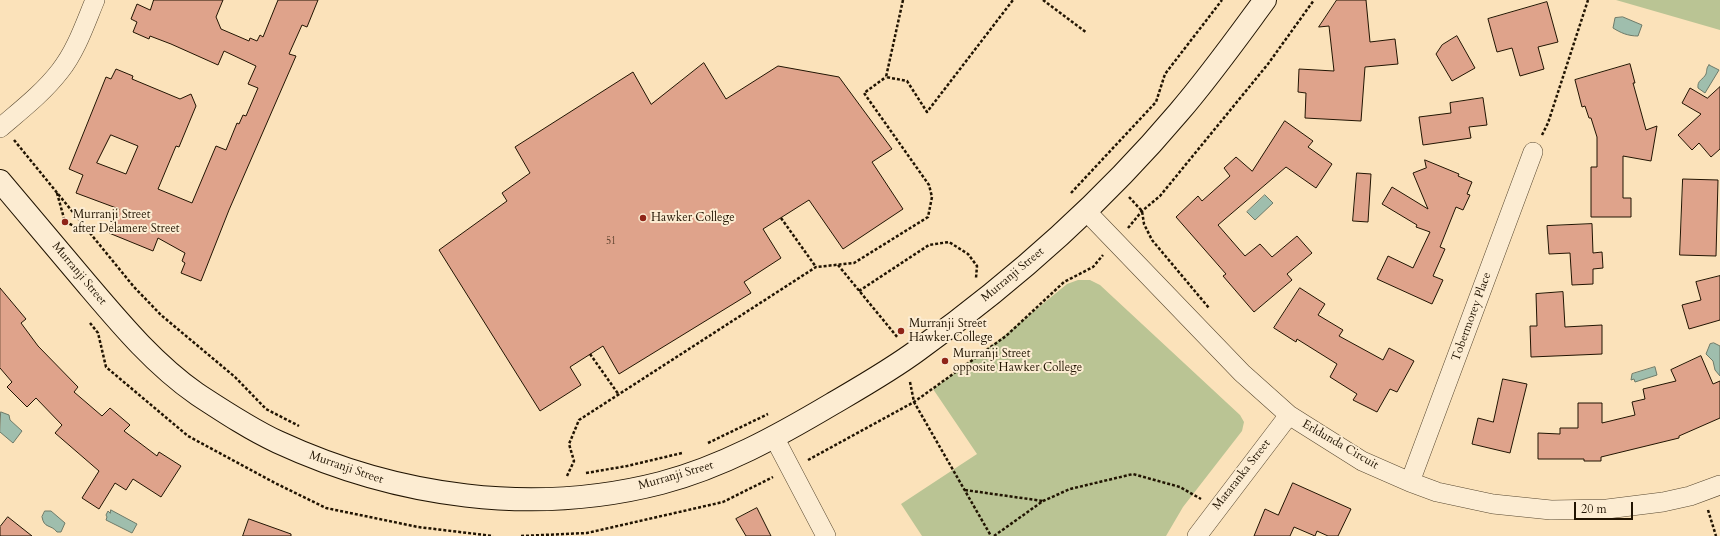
<!DOCTYPE html>
<style>
body{margin:0}
#map{position:relative;width:1720px;height:536px;overflow:hidden;background:#fbe2ba;font-family:Cardo,serif}
canvas{display:block}
.scale{position:absolute;left:1574px;top:502px;width:59px;height:18px;box-sizing:border-box;border:2px solid #211402;border-top:0;padding-left:5px;font-size:12px;line-height:14px;white-space:nowrap;color:#211402;-webkit-text-stroke:3px #fcecd2;paint-order:stroke}
</style>
<div id="map">
<canvas width="1720" height="536"></canvas>
<div class="scale">20 m</div>
</div>
<script>
const context = document.querySelector('canvas').getContext('2d');
context.lineJoin = 'round';
function fillPath(path, color) {
  context.fillStyle = color;
  context.fill(path, 'evenodd');
}
function stroke(path, color, width, dash) {
  context.strokeStyle = color;
  context.lineWidth = width;
  context.lineCap = dash ? 'butt' : 'round';
  context.setLineDash(dash || []);
  context.stroke(path);
}
function label(font, color, halo, rows, align = 'center') {
  context.font = font + ' Cardo,serif';
  context.lineWidth = 4;
  context.setLineDash([]);
  context.textBaseline = 'middle';
  context.strokeStyle = halo;
  context.fillStyle = color;
  for (const [text, x, y, turn = 0] of rows) {
    context.save();
    context.translate(x, y);
    context.rotate((+turn || 0) * Math.PI / 180);
    context.textAlign = isNaN(turn) ? turn : align;
    if (halo) context.strokeText(text, 0, 0);
    context.fillText(text, 0, 0);
    context.restore();
  }
}
fillPath(new Path2D(`
 M1616 0H1720V30Z
 M1078 280H1090L1100 285 1240 415 1244 422 1242 431 1183 507 1166 536H922L901 504 977 454 933 389 1000 339 1067 284Z`), '#bac494');
const water = new Path2D(`
 M1623 17 1642 25 1638 36C1628 36 1621 33 1613 28L1615 18Z
 M1709 65 1719 70 1705 93 1698 88C1697 80 1703 80 1706 74 1707 71 1706 68 1709 65Z
 M1265 195 1273 203 1255 220 1247 212Z
 M1714 343 1720 346V376L1715 370 1713 361 1706 354 1710 344Z
 M1655 367 1657 375 1635 382 1634 379 1631 380 1632 374Z
 M1 412 9 415 10 420 22 431 13 443 0 432Z
 M111 510 137 524 132 533 106 520 107 517 106 515 108 511 110 513Z
 M45 511H51L65 523 61 532H57C51 524 44 529 42 517Z`);
fillPath(water, '#9fbead');
stroke(water, '#6d7a69', 1);
const building = new Path2D(`
 M154 0H223L216 17 221 29 249 41 250 38 257 41 260 35 263 37 278 0H318L307 27 302 25 289 54 296 56 229 210 201 281 181 273 185 263 182 261 185 253 158 238 153 251 109 233 119 209 76 193 83 175 69 169 106 77 111 79 116 69 133 76 132 79 180 99 191 94 196 106 179 147 176 146 158 189 192 203 216 146 226 150 237 123 239 124 243 115 246 116 258 88 248 84 256 66 224 51 218 65 171 44 150 36 149 39 133 32 137 22 131 19 137 4 150 10ZM111 135 138 146 126 174 97 163Z
 M1337 0H1366L1370 42 1395 39 1398 64 1365 67 1361 121 1305 118 1306 93 1298 92 1299 69 1334 71 1329 26 1319 27Z
 M1547 2 1558 42 1538 47 1544 69 1520 76 1512 48 1497 52 1488 19Z
 M1457 36 1475 68 1452 81 1436 54 1442 45Z
 M704 63 726 99 778 66 839 77 892 149 872 162 903 209 843 249 809 200 763 229 781 258 744 282 751 293 619 374 603 346 570 367 581 385 540 411 439 250 507 201 502 193 530 173 515 147 633 72 651 104Z
 M1630 64 1635 83H1633L1646 130 1657 126 1651 161 1623 156V198H1631V217H1591V167H1597V137L1591 118H1589L1585 106 1582 107 1575 80Z
 M1720 87V149L1711 157 1699 143 1692 150 1678 135 1701 114 1682 103 1690 88 1707 98Z
 M1483 98 1487 125 1469 127 1471 138 1423 145 1419 117 1451 113 1450 103Z
 M1285 121 1313 141 1308 147 1332 164 1316 188 1286 167 1218 225 1245 256 1260 244 1272 257 1297 236 1312 253 1287 274 1292 280 1254 312 1223 276 1226 274 1176 217 1198 196 1202 201 1230 176 1224 168 1236 157 1252 171Z
 M1425 160 1459 174 1458 176 1472 182 1467 194 1470 195 1463 210 1456 207 1440 247 1445 249 1433 276 1443 280 1432 304 1377 279 1388 256 1413 268 1430 232 1416 227 1417 225 1382 204 1392 187 1428 209 1413 173 1426 168Z
 M1357 173 1371 174 1368 222 1353 221Z
 M1683 179 1718 180 1716 256 1680 255Z
 M1592 224 1593 253 1602 252 1603 268 1593 269V284L1572 285 1570 253 1549 254 1547 226Z
 M1720 276V320L1689 329 1682 305 1701 300 1696 282Z
 M0 288 26 319 21 323 38 346 78 387 74 392 102 416 110 408 130 425 124 431 157 456 159 452 181 466 161 497 133 479 126 490 115 483 99 509 82 498 99 471 55 433 62 425 36 398 27 407 7 387 12 382 0 368Z
 M1300 288 1325 304 1318 315 1343 330 1339 336 1383 360 1389 348 1414 361 1397 392 1390 389 1377 412 1353 400 1357 394 1330 377 1337 364 1297 339 1296 342 1274 328Z
 M1563 292 1565 327 1602 325V354L1531 357 1530 326H1537L1536 294Z
 M1701 356 1713 384 1720 381V418L1679 436V438L1601 457V461H1584V459H1538V433L1560 434V428H1578V403H1602V423L1635 415 1632 402 1645 399 1643 389 1676 381 1671 370Z
 M1503 379 1527 384 1510 453 1472 444 1478 418 1493 422Z
 M1293 483 1351 509 1338 536H1328L1317 531 1315 536 1294 527 1290 536H1254L1265 509 1278 515Z
 M757 508 771 536H746L736 519Z
 M8 517 32 536H0V527Z
 M249 519 291 534V536H243Z`);
fillPath(building, '#dfa38b');
stroke(building, '#211402', 1);
const street = new Path2D(`
 M0 128C21 110 43 93 60 71 76 51 85 24 95 0
 M1086 211 1242 373 1289 415 1362 461 1410 482 1437 492 1493 504 1551 510 1607 509 1663 502 1690 496 1720 485
 M774 437 826 536
 M1410 482 1533 152
 M1197 536 1289 415`);
const secondary = new Path2D(`
 M0 181C29 215 57 249 86 283 120 323 154 364 197 394 223 411 250 429 278 442 397 497 533 516 661 483 722 467 778 436 832 404 861 387 891 370 918 350 1014 281 1103 202 1179 112 1210 76 1237 38 1265 0`);
stroke(street, '#584830', 20);
stroke(secondary, '#211402', 24);
stroke(new Path2D(`
 M903 0 886 77 907 81 927 112 1013 0
 M1043 0 1087 33
 M1542 135 1548 123 1588 0
 M14 140 134 287 161 315 235 377 266 409 299 426
 M57 193 65 222 88 232
 M1071 193 1156 102 1165 74 1222 0
 M1129 197 1142 211 1144 224 1152 240 1209 308
 M781 218 816 267
 M1128 228 1142 211 1160 196 1268 64 1314 0
 M838 265 898 338
 M859 291 929 245 949 242 968 254 977 266 976 278
 M90 323 98 333 106 367 188 436 275 483 326 508 418 527 493 536
 M590 354 619 395
 M910 382 914 402 991 536
 M708 443 768 414
 M808 460 914 402 1006 336 1064 282 1093 267 1103 255
 M586 473 627 466 682 453
 M567 476 574 461 569 444 579 420 816 267 854 263 928 217 932 197 929 185 864 93 886 77
 M965 490 1043 501
 M1708 510 1716 536
 M521 536 587 533 723 502 773 477
 M994 536 1043 501 1070 489 1133 474 1180 487 1201 499`), '#211402', 2.5, [3, 2]);
stroke(street, '#fcecd2', 19);
stroke(secondary, '#fcecd2', 22);
for (const [x, y, r, color] of [
 [643,218,4,"#8f2418"],
 [65,222,4,"#8f2418"],
 [901,331,4,"#8f2418"],
 [945,361,4,"#8f2418"]
]) {
  const dot = new Path2D();
  dot.arc(x, y, r, 0, 2 * Math.PI);
  context.fillStyle = color;
  context.fill(dot);
  stroke(dot, '#fcecd2', 1.5);
}
label('10px', '#503824', null, [
 ["51",611,242]
]);
label('12px', '#211402', '#fcecd2', [
 ["Murranji Street",73,215],
 ["after Delamere Street",73,229],
 ["Hawker College",651,218],
 ["Murranji Street",909,324],
 ["Hawker College",909,338],
 ["Murranji Street",953,354],
 ["opposite Hawker College",953,368]
], 'left');
label('12px', '#211402', '#fcecd2', [
 ["Murranji Street",79,274,50],
 ["Murranji Street",1013,275,-40],
 ["Tobermorey Place",1472,317,-70],
 ["Erldunda Circuit",1340,445,30],
 ["Murranji Street",346,468,19],
 ["Mataranka Street",1242,475,-52],
 ["Murranji Street",676,476,-16]
]);
</script>
